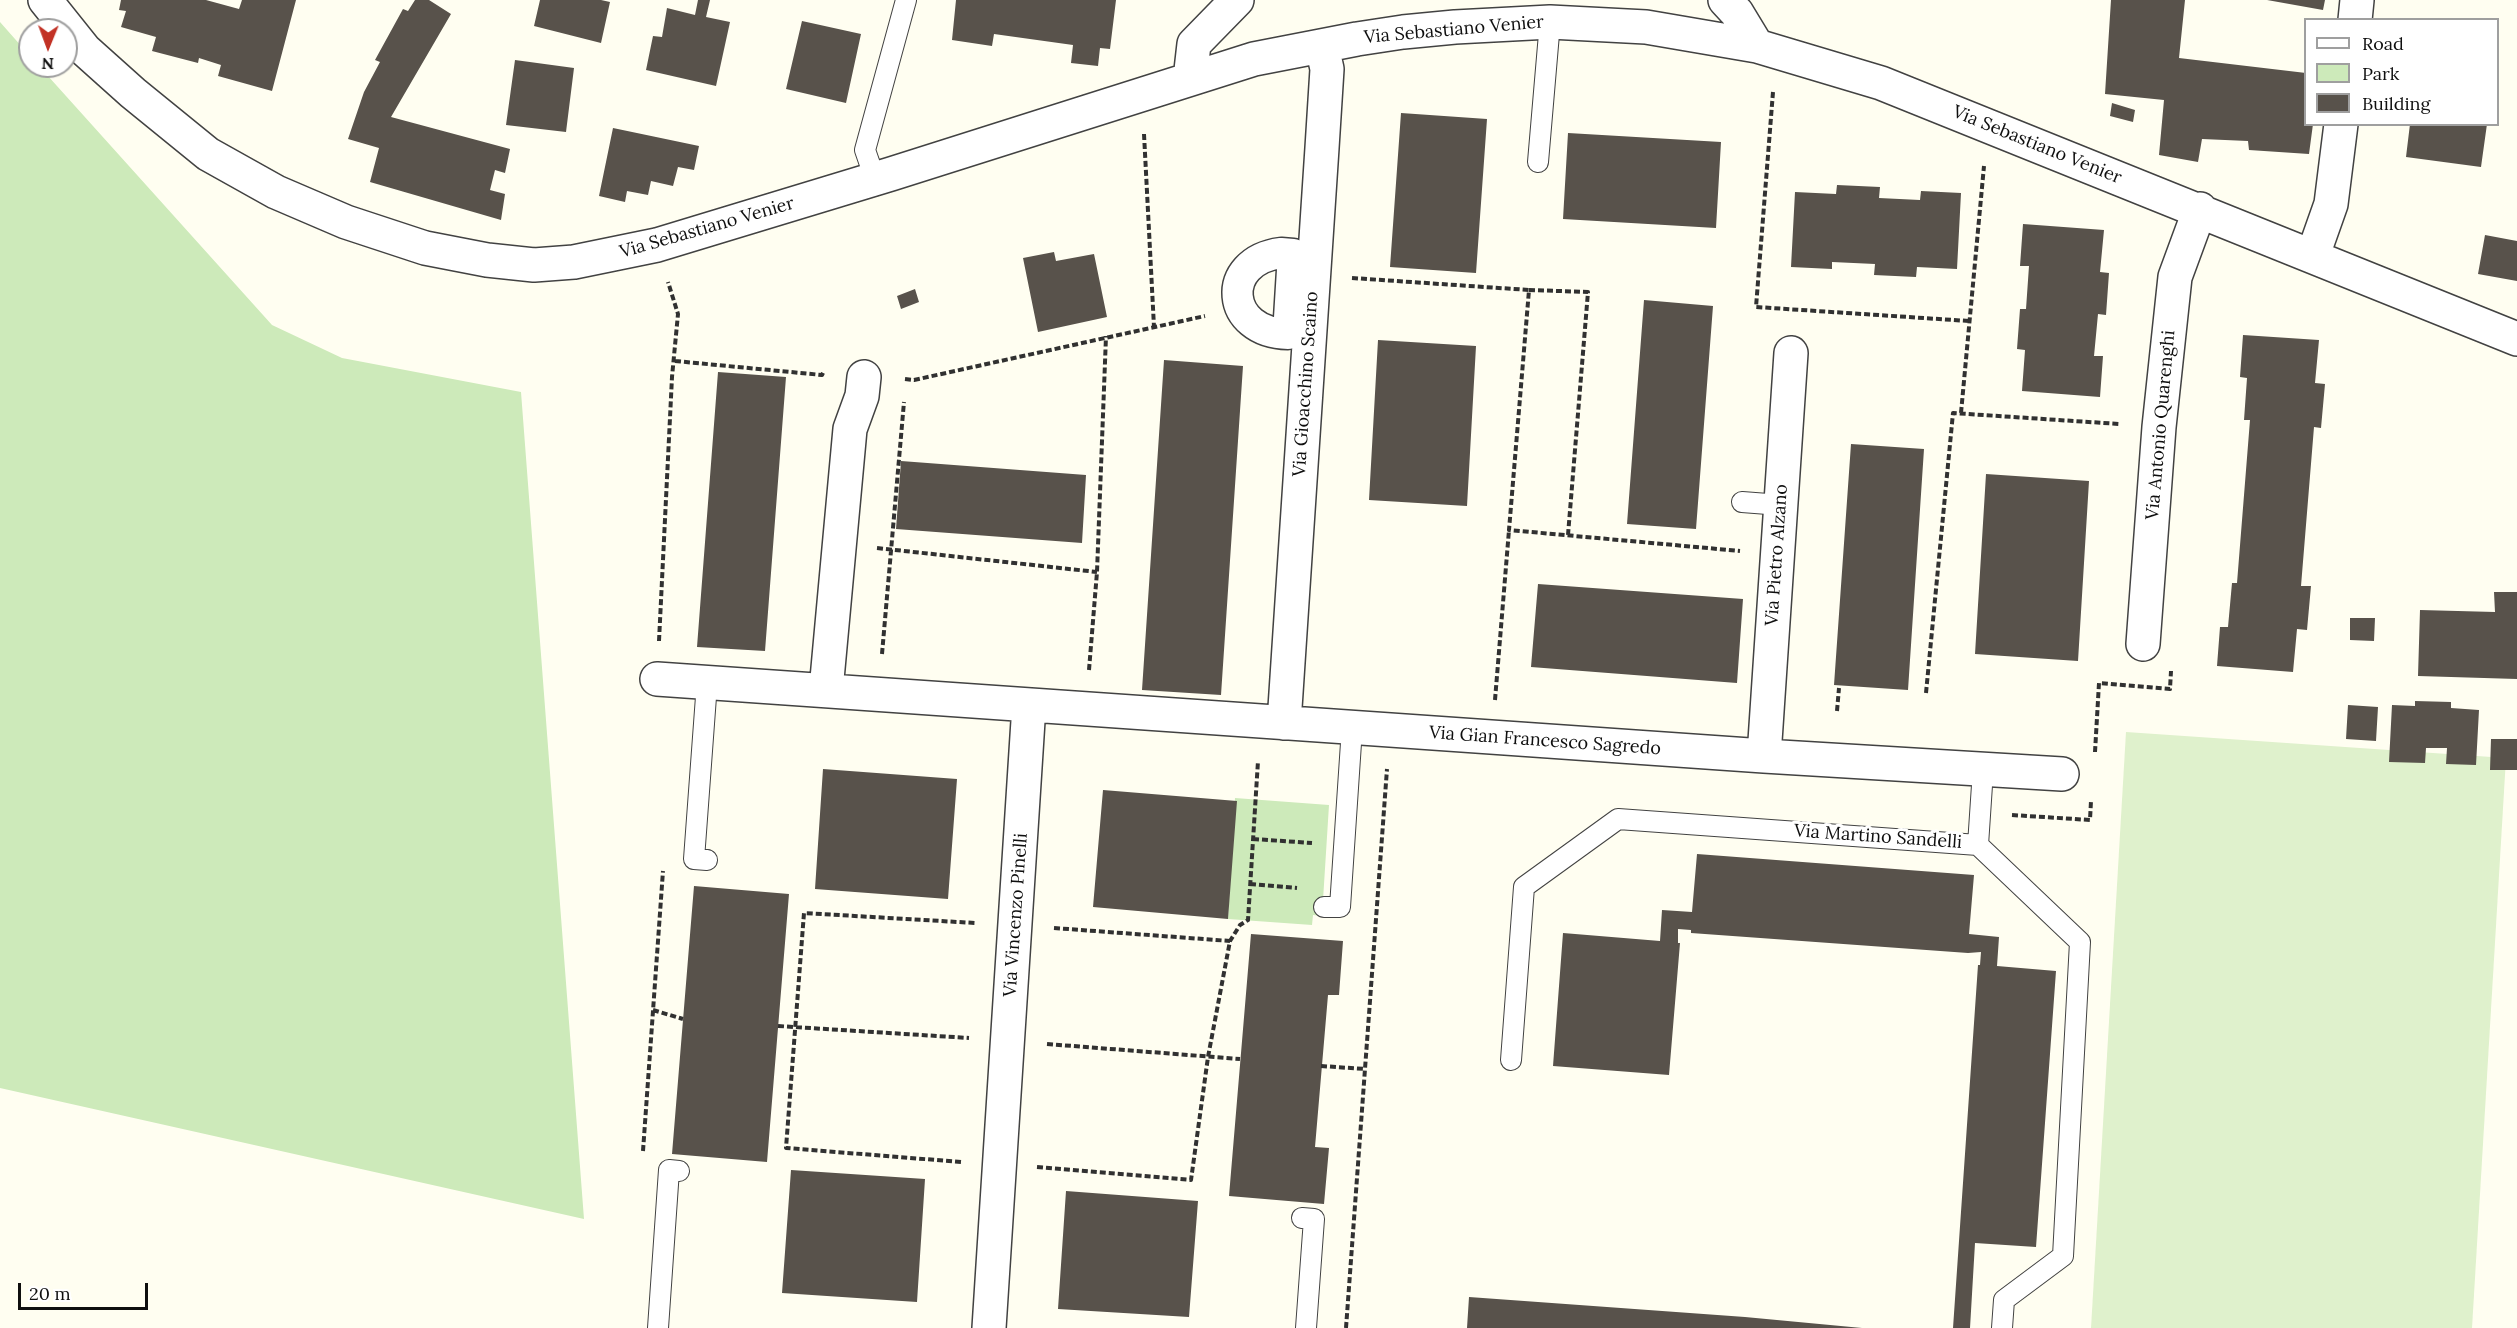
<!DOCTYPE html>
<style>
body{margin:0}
#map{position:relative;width:2517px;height:1328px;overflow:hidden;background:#fffef1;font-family:Lora,serif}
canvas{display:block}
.legend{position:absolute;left:2304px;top:18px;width:195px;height:108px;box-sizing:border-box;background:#fff;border:2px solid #9f9f9f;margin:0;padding:8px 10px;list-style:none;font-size:18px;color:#0f0f0f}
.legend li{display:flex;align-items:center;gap:12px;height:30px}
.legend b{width:30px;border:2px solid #9f9f9f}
.north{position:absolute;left:18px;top:18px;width:60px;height:60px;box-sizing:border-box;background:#fff;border:2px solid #9f9f9f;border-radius:50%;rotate:181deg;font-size:16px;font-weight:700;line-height:24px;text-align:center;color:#0f0f0f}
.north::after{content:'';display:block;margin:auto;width:21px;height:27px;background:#c23225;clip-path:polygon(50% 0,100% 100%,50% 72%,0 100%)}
.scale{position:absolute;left:18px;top:1283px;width:130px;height:27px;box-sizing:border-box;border:3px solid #0f0f0f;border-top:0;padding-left:8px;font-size:18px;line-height:21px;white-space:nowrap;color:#0f0f0f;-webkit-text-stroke:4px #fff;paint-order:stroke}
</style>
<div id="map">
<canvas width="2517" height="1328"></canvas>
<ul class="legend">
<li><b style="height:8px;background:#fff"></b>Road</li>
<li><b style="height:16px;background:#cdeaba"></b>Park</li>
<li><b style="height:16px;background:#58524b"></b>Building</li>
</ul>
<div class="north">N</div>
<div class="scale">20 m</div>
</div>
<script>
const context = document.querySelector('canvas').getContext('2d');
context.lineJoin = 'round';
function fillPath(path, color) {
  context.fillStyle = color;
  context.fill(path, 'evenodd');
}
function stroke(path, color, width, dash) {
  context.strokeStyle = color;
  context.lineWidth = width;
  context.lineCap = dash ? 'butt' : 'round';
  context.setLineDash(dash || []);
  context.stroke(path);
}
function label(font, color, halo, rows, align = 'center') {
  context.font = font + ' Lora,serif';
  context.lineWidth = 6;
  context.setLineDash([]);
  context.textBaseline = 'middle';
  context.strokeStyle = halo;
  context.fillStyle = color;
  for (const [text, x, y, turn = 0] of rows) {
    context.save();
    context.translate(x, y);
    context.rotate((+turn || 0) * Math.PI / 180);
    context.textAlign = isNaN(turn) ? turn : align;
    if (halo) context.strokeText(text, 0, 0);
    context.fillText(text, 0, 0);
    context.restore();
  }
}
fillPath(new Path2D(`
 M0 22 30 56V66H39L272 325 342 358 521 392 584 1219 0 1088Z
 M1235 798 1329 805 1322 916 1313 915 1312 925 1228 919Z`), '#cdeaba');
fillPath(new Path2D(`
 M2126 732 2506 758 2472 1328H2091Z`), '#dff1cc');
fillPath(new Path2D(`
 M121 0H206L239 9 242 0H296L272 91 218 76 221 65 199 58 198 63 152 51 156 37 121 27 126 11 119 10Z
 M415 0H429L451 14 391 117 510 149 505 173 495 170 490 190 505 194 501 220 370 182 379 148 348 139 364 92 380 62 375 60 403 9 408 11Z
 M540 0H601L610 2 601 43 534 26Z
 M698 0H710L706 17 730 22 716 86 646 70 653 36 662 37 667 8 695 15Z
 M956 0H1116L1110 49 1100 48 1098 66 1071 63 1073 45 994 34 992 46 952 40Z
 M2111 0H2185L2179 58 2306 73V124H2313L2309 154 2249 150 2248 141 2202 139 2198 162 2159 155 2164 100 2105 94Z
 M2267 0H2325L2323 10Z
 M802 21 861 34 846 103 786 89Z
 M515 60 574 68 566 132 506 125Z
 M2112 103 2135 110 2133 122 2110 116Z
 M1401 113 1487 119 1476 273 1390 267Z
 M2410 124H2487L2481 167 2406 157Z
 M613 128 699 146 694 170 678 167 673 186 651 181 648 195 627 191 625 202 599 196Z
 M1568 133 1721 142 1716 228 1563 219Z
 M1837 185 1880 187 1879 198 1920 200 1921 191 1961 193 1957 269 1917 267 1916 277 1874 275 1875 264 1832 262V269L1791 267 1795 192 1836 194Z
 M2023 224 2104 230 2100 272 2109 273 2106 315 2098 314 2094 356H2103L2100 397 2022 391 2025 350 2017 349 2020 309H2026L2029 266H2020Z
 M2485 235 2517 241V281L2478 274Z
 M1054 252 1056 261 1094 254 1107 317 1038 332 1023 258Z
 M915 289 919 302 901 309 897 296Z
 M1644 300 1713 306 1696 529 1627 524Z
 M2243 335 2319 340 2315 383 2325 384 2321 428 2314 427 2301 586H2311L2307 630 2297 629 2293 672 2217 666 2220 627H2228L2232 583H2237L2250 420H2244L2247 378 2240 377Z
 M1378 340 1476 346 1467 506 1369 500Z
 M1164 360 1243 366 1221 695 1142 690Z
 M718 372 786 377 765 651 697 647Z
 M1851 444 1924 449 1908 690 1834 685Z
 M901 461 1086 475 1082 543 896 529Z
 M1986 474 2089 481 2078 661 1975 654Z
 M1538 584 1743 599 1737 683 1531 667Z
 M2494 592H2517V679L2418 676 2420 610 2495 612Z
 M2350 618H2375L2374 641 2350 640Z
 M2415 701 2451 702V708L2479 710 2476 765 2446 764 2447 748H2426L2425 763 2389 762 2392 705 2415 706Z
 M2348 705 2378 707 2376 741 2346 739Z
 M2491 739H2517V770H2490Z
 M823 769 957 779 948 899 815 889Z
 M1103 790 1237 801 1228 919 1093 907Z
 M1697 854 1974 875 1969 934 1999 937 1997 966 2056 971 2036 1247 1975 1243 1970 1328H1953L1978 965H1980L1981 952 1968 953 1691 933V930L1678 929V943H1680L1669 1075 1553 1066 1563 933 1660 941 1662 910 1692 912Z
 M694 886 789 894 767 1162 672 1154Z
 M1251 934 1343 941 1339 995H1328L1315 1147 1329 1148 1324 1204 1229 1196Z
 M791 1170 925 1179 917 1302 782 1293Z
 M1066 1191 1198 1201 1189 1317 1058 1309Z
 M1469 1297 1745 1317 1862 1328H1467Z`), '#58524b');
const service = new Path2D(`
 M1538 162 1550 22
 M875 179 865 150 906 0
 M1742 502 1781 505
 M1978 845 1983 770
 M707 860 694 859 707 683
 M1324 907H1340L1352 728
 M1511 1060 1524 887 1618 819 1978 845 2080 942 2063 1256 2004 1300 2002 1328
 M1302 1218 1314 1219 1306 1328
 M658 1328 669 1170 679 1171`);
const pedestrian = new Path2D(`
 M1281 253 1293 254 1288 334C1225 333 1219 261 1281 253Z`);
const minor = new Path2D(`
 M45 0 85 50 133 93 208 154 276 192 346 222 425 248 487 260 534 265 574 262 657 245 891 174 1254 59 1357 39 1403 32 1455 27 1550 22 1646 27 1757 46 1881 83 2517 339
 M1725 0 1737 13 1757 46
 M2355 20 2357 0
 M1190 79 1194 44 1237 0
 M2313 255 2331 204 2341 124
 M2143 644 2159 427 2175 277 2200 209
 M657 679 1764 756 2062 774
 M826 690 850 429 862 396 864 377
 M1284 723 1322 148 1327 69 1322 46
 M1764 756 1791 353
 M989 1328 1029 705`);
stroke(service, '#424242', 22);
stroke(pedestrian, '#424242', 33);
stroke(minor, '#424242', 36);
stroke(new Path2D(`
 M1773 92 1756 307 1969 321
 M1144 134 1154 327
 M1352 278 1529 290 1509 530 1740 551
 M1529 290 1588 292 1568 535
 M675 361 822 375 824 371
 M905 379 914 380 1205 316
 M1961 413 1984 166
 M877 548 1097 572
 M659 641 672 377 678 314 668 282
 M882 654 904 402
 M1089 670 1097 572 1106 336
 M1926 693 1953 413 2119 424
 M1495 700 1509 530
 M1837 711 1839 688
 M2095 752 2099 683 2170 689 2171 671
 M2012 815 2090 820 2091 801
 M1253 839 1312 843
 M1250 884 1297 888
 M1054 928 1230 941
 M653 1010 683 1019
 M778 1026 969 1038
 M1047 1044 1240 1059
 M1321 1066 1365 1069
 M643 1151 663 871
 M961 1162 786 1148 804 913 975 923
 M1037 1167 1191 1180 1208 1057 1230 941 1240 925 1248 920 1258 761
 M1346 1328 1387 769`), '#313131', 4, [6, 3]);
stroke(service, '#fff', 20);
stroke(pedestrian, '#fff', 30);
stroke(minor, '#fff', 33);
label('18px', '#0f0f0f', '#fff', [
 ["Via Sebastiano Venier",1454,30,-5],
 ["Via Sebastiano Venier",2037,145,22],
 ["Via Sebastiano Venier",707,228,-16],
 ["Via Gioacchino Scaino",1306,384,-86],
 ["Via Antonio Quarenghi",2161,425,-85],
 ["Via Pietro Alzano",1777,555,-86],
 ["Via Gian Francesco Sagredo",1545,741,4],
 ["Via Martino Sandelli",1878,837,4],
 ["Via Vincenzo Pinelli",1016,915,-86]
]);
</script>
